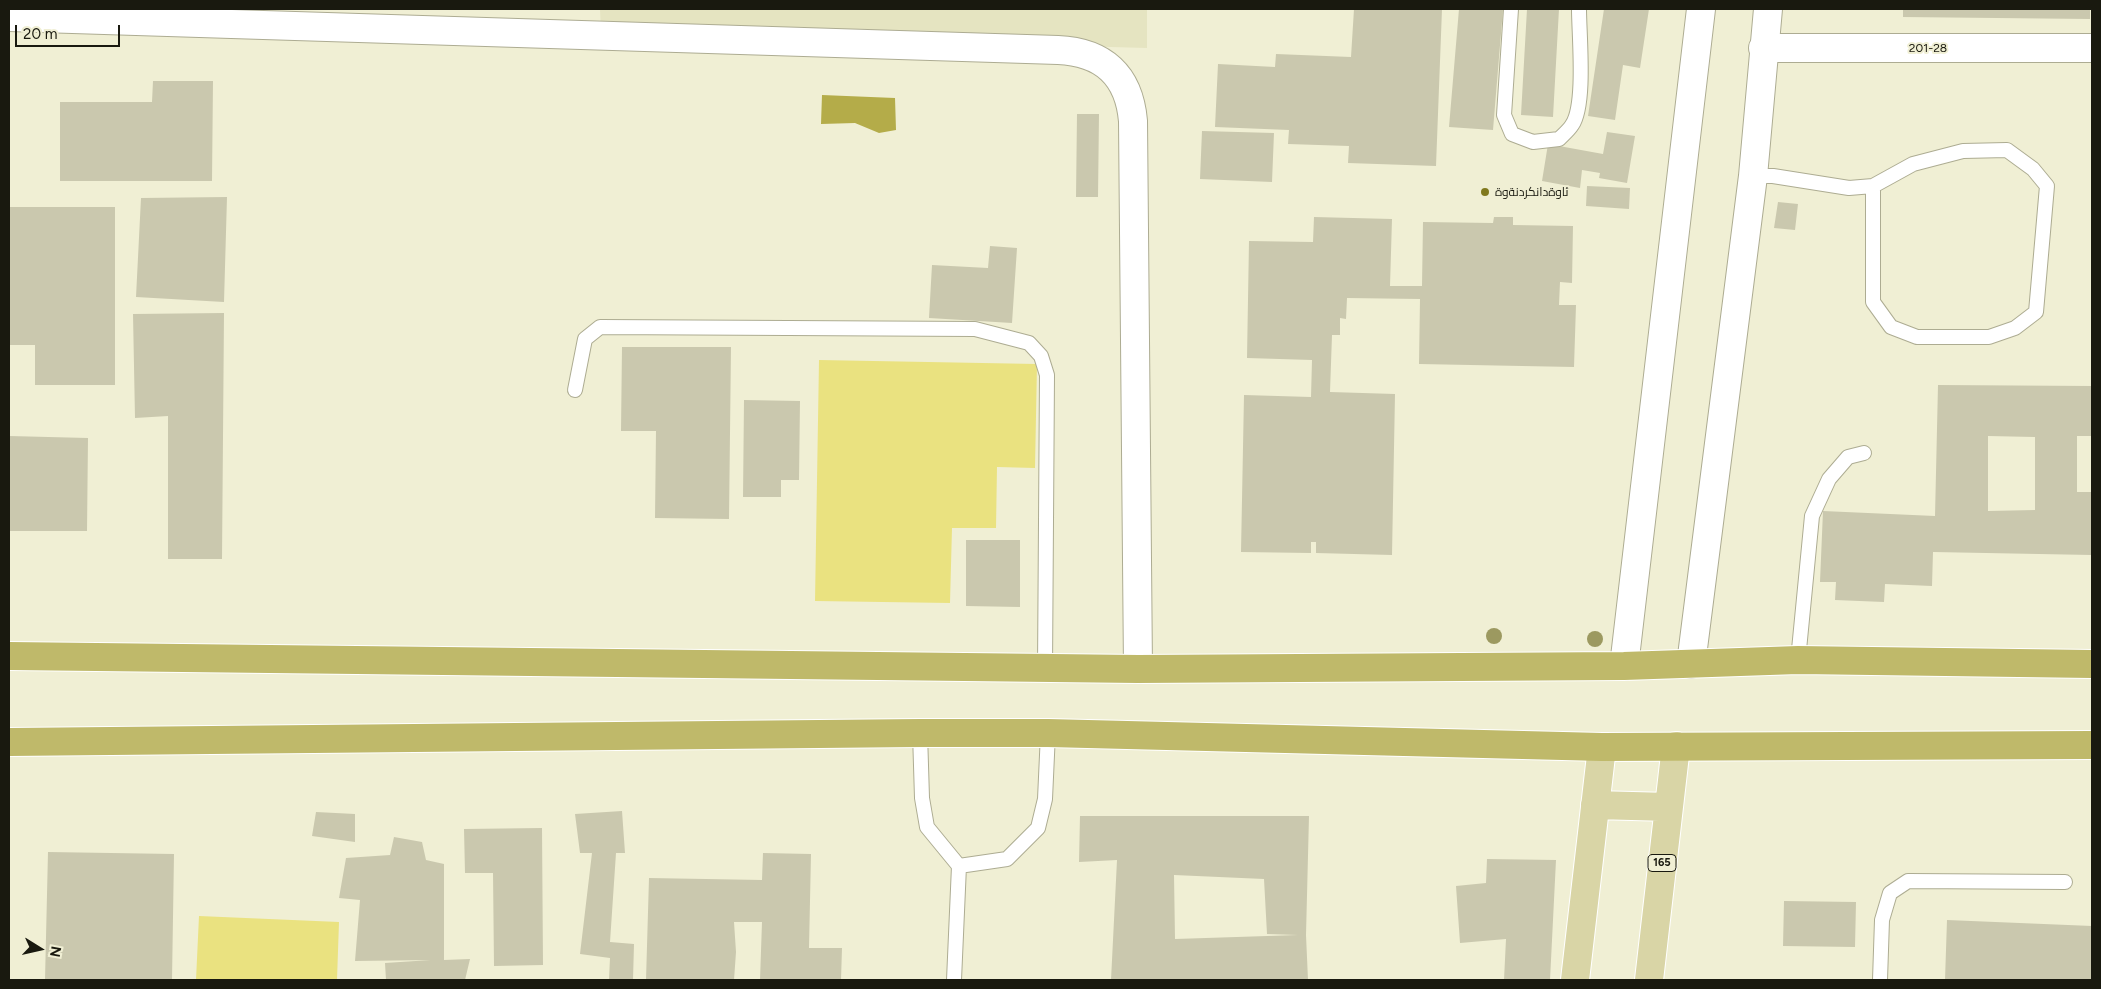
<!DOCTYPE html>
<meta charset="utf-8">
<style>
body{margin:0}
#map{position:relative;width:2101px;height:989px;overflow:hidden;background:#f0efd4;font-family:Figtree,sans-serif}
canvas{display:block}
.frame{position:absolute;inset:0;border:10px solid #19190f;pointer-events:none}
.north{position:absolute;left:15px;top:924px;width:50px;height:50px;-webkit-text-stroke:4px #f0efd4;paint-order:stroke;rotate:100deg;font-size:14px;font-weight:700;line-height:20px;text-align:center;color:#19190f}
.north::after{content:'';display:block;margin:auto;width:18px;height:22px;background:#19190f;clip-path:polygon(50% 0,100% 100%,50% 72%,0 100%)}
.scale{position:absolute;left:15px;top:25px;width:105px;height:22px;box-sizing:border-box;border:2px solid #19190f;border-top:0;padding-left:6px;font-size:15px;line-height:18px;white-space:nowrap;color:#19190f;-webkit-text-stroke:4px #f0efd4;paint-order:stroke}
</style>
<div id="map">
<canvas width="2101" height="989"></canvas>
<div class="frame"></div>
<div class="north">N</div>
<div class="scale">20 m</div>
</div>
<script>
const context = document.querySelector('canvas').getContext('2d');
context.lineJoin = 'round';
function fillPath(path, color) {
  context.fillStyle = color;
  context.fill(path, 'evenodd');
}
function stroke(path, color, width, dash) {
  context.strokeStyle = color;
  context.lineWidth = width;
  context.lineCap = dash ? 'butt' : 'round';
  context.setLineDash(dash || []);
  context.stroke(path);
}
function label(font, color, halo, rows, align = 'center') {
  context.font = font + ' Figtree,Cairo,sans-serif';
  context.lineWidth = 4;
  context.setLineDash([]);
  context.textBaseline = 'middle';
  context.strokeStyle = halo;
  context.fillStyle = color;
  for (const [text, x, y, turn = 0] of rows) {
    context.save();
    context.translate(x, y);
    context.rotate((+turn || 0) * Math.PI / 180);
    context.textAlign = isNaN(turn) ? turn : align;
    if (halo) context.strokeText(text, 0, 0);
    context.fillText(text, 0, 0);
    context.restore();
  }
}
fillPath(new Path2D(`
 M600 9H1147V48L601 33Z`), '#e5e4c1');
fillPath(new Path2D(`
 M819 360 1037 364 1035 468 997 467 996 528H952L950 603 815 601Z
 M199 916 339 922 337 980H196Z`), '#eae280');
fillPath(new Path2D(`
 M822 95 895 98 896 130 879 133 855 123 821 124Z`), '#b4ac49');
fillPath(new Path2D(`
 M1354 9H1442L1436 166 1348 163 1349 146 1288 144 1289 130 1215 127 1218 64 1275 67 1276 54 1351 57Z
 M1459 9H1503L1493 130 1449 127Z
 M1527 9H1559L1553 117 1521 115Z
 M1604 9H1649L1640 68 1623 65 1615 120 1588 116Z
 M1903 9H2090V19L1903 17Z
 M153 81H213L212 181H60V102H152Z
 M1077 114H1099L1098 197H1076Z
 M1202 131 1274 133 1272 182 1200 179Z
 M1607 132 1635 136 1627 183 1599 178 1600 173 1582 170 1580 188 1542 181 1548 144 1603 154Z
 M1587 186 1630 188 1629 209 1586 206Z
 M227 197 224 302 136 297 141 198Z
 M1778 202 1798 204 1795 230 1774 228Z
 M9 207H115V385H35V345H9Z
 M1314 217 1392 219 1390 286H1422L1423 222 1493 223 1494 217H1513V225L1573 226 1572 283 1560 282 1559 305H1576L1574 367 1419 364 1420 299 1347 298 1346 319 1340 318V335H1332L1330 392 1395 394 1392 555 1316 553V542H1311V553L1241 552 1244 395 1311 397 1312 360 1247 358 1249 241 1313 242Z
 M990 246 1017 248 1012 323 929 318 932 265 988 268Z
 M224 313 222 559H168V416L135 418 133 314Z
 M622 347H731L729 519 655 518 656 431H621Z
 M1938 385 2092 386V436H2077V492H2092V555L1933 552 1932 586 1885 584 1884 602 1835 600 1836 582H1820L1823 511 1935 516ZM1988 436 2035 437V510L1988 511Z
 M744 400 800 401 799 480H781V497H743Z
 M9 436 88 438 87 531H9Z
 M966 540H1020V607L966 606Z
 M622 811 625 853H616L610 942 634 944 633 980H609L610 958 580 954 592 853H580L575 814Z
 M316 812 355 814V842L312 836Z
 M1080 816H1309L1306 935 1308 980H1111L1117 860 1079 862ZM1174 875 1264 879 1267 934 1298 935 1175 939Z
 M542 828 543 965 494 966 493 873H465L464 829Z
 M394 837 422 842 426 860 444 864V960L470 959 465 980H386L385 963 431 960 355 961 360 900 339 898 346 858 390 855Z
 M48 852 174 854 172 980H45Z
 M763 853 811 854 809 948H842L841 980H760L762 922H734L736 952 734 980H646L649 878 762 880Z
 M1487 859 1556 860 1550 980H1504L1506 939 1460 943 1456 886 1486 883Z
 M1784 901 1856 902 1855 947 1783 946Z
 M1947 920 2092 926V980H1945Z`), '#cac8ae');
const lane = new Path2D(`
 M1511 9 1504 115 1512 134 1533 142 1559 139C1563 135 1569 130 1572 125 1586 105 1579 35 1579 9
 M1753 176H1773L1849 188 1873 186 1913 164 1963 151 2007 150 2033 169 2047 186 2036 312 2015 328 1989 337H1917L1891 327 1873 302V186
 M575 390 585 339 600 327 975 329 1029 343 1041 356 1047 375 1045 668
 M1798 660 1812 516 1829 479 1848 457 1864 453
 M920 733 922 798 927 827 959 866
 M954 980 959 866 1007 859 1038 828 1045 799 1048 733
 M1880 980 1882 920 1890 893 1908 881 2065 882`);
const street = new Path2D(`
 M9 17 1058 50C1103 52 1129 75 1133 121L1138 669
 M1763 48H2092`);
const secondary = new Path2D(`
 M1691 664 1753 176 1768 9
 M1624 666 1701 9`);
const primary = new Path2D(`
 M1595 805 1669 807
 M1575 980 1602 747
 M1649 980 1676 746`);
const highway = new Path2D(`
 M9 656 1138 669 1624 666 1798 660 2092 664
 M9 742 920 733H1048L1602 747 2092 745`);
stroke(lane, '#adac92', 16);
stroke(street, '#adac92', 30);
stroke(secondary, '#adac92', 30);
stroke(primary, '#fff', 30);
stroke(highway, '#fff', 30);
stroke(lane, '#fff', 14);
stroke(street, '#fff', 28);
stroke(secondary, '#fff', 28);
stroke(primary, '#d9d5a6', 28);
stroke(highway, '#bfb96a', 28);
context.fillStyle = '#9c9960';
for (const [x, y] of [
 [1494,636],
 [1595,639]
]) {
  context.beginPath();
  context.arc(x, y, 8, 0, 2 * Math.PI);
  context.fill();
}
for (const [x, y, r, color] of [
 [1485,192,5,"#80791e"]
]) {
  const dot = new Path2D();
  dot.arc(x, y, r, 0, 2 * Math.PI);
  context.fillStyle = color;
  context.fill(dot);
  stroke(dot, '#f0efd4', 2);
}
for (const [x, y, w] of [
 [1662,863,28]
]) {
  const box = new Path2D();
  box.roundRect(x - w / 2, y - 8.5, w, 17, 4);
  context.fillStyle = '#f0efd4';
  context.fill(box);
  stroke(box, '#19190f', 1);
}
label('bold 11px', '#19190f', null, [
 ["165",1662,863]
]);
label('12px', '#19190f', '#f0efd4', [
 ["201-28",1928,48]
]);
label('12px', '#19190f', '#f0efd4', [
 ["ئاوةدانكردنةوة",1495,192]
], 'left');
</script>
